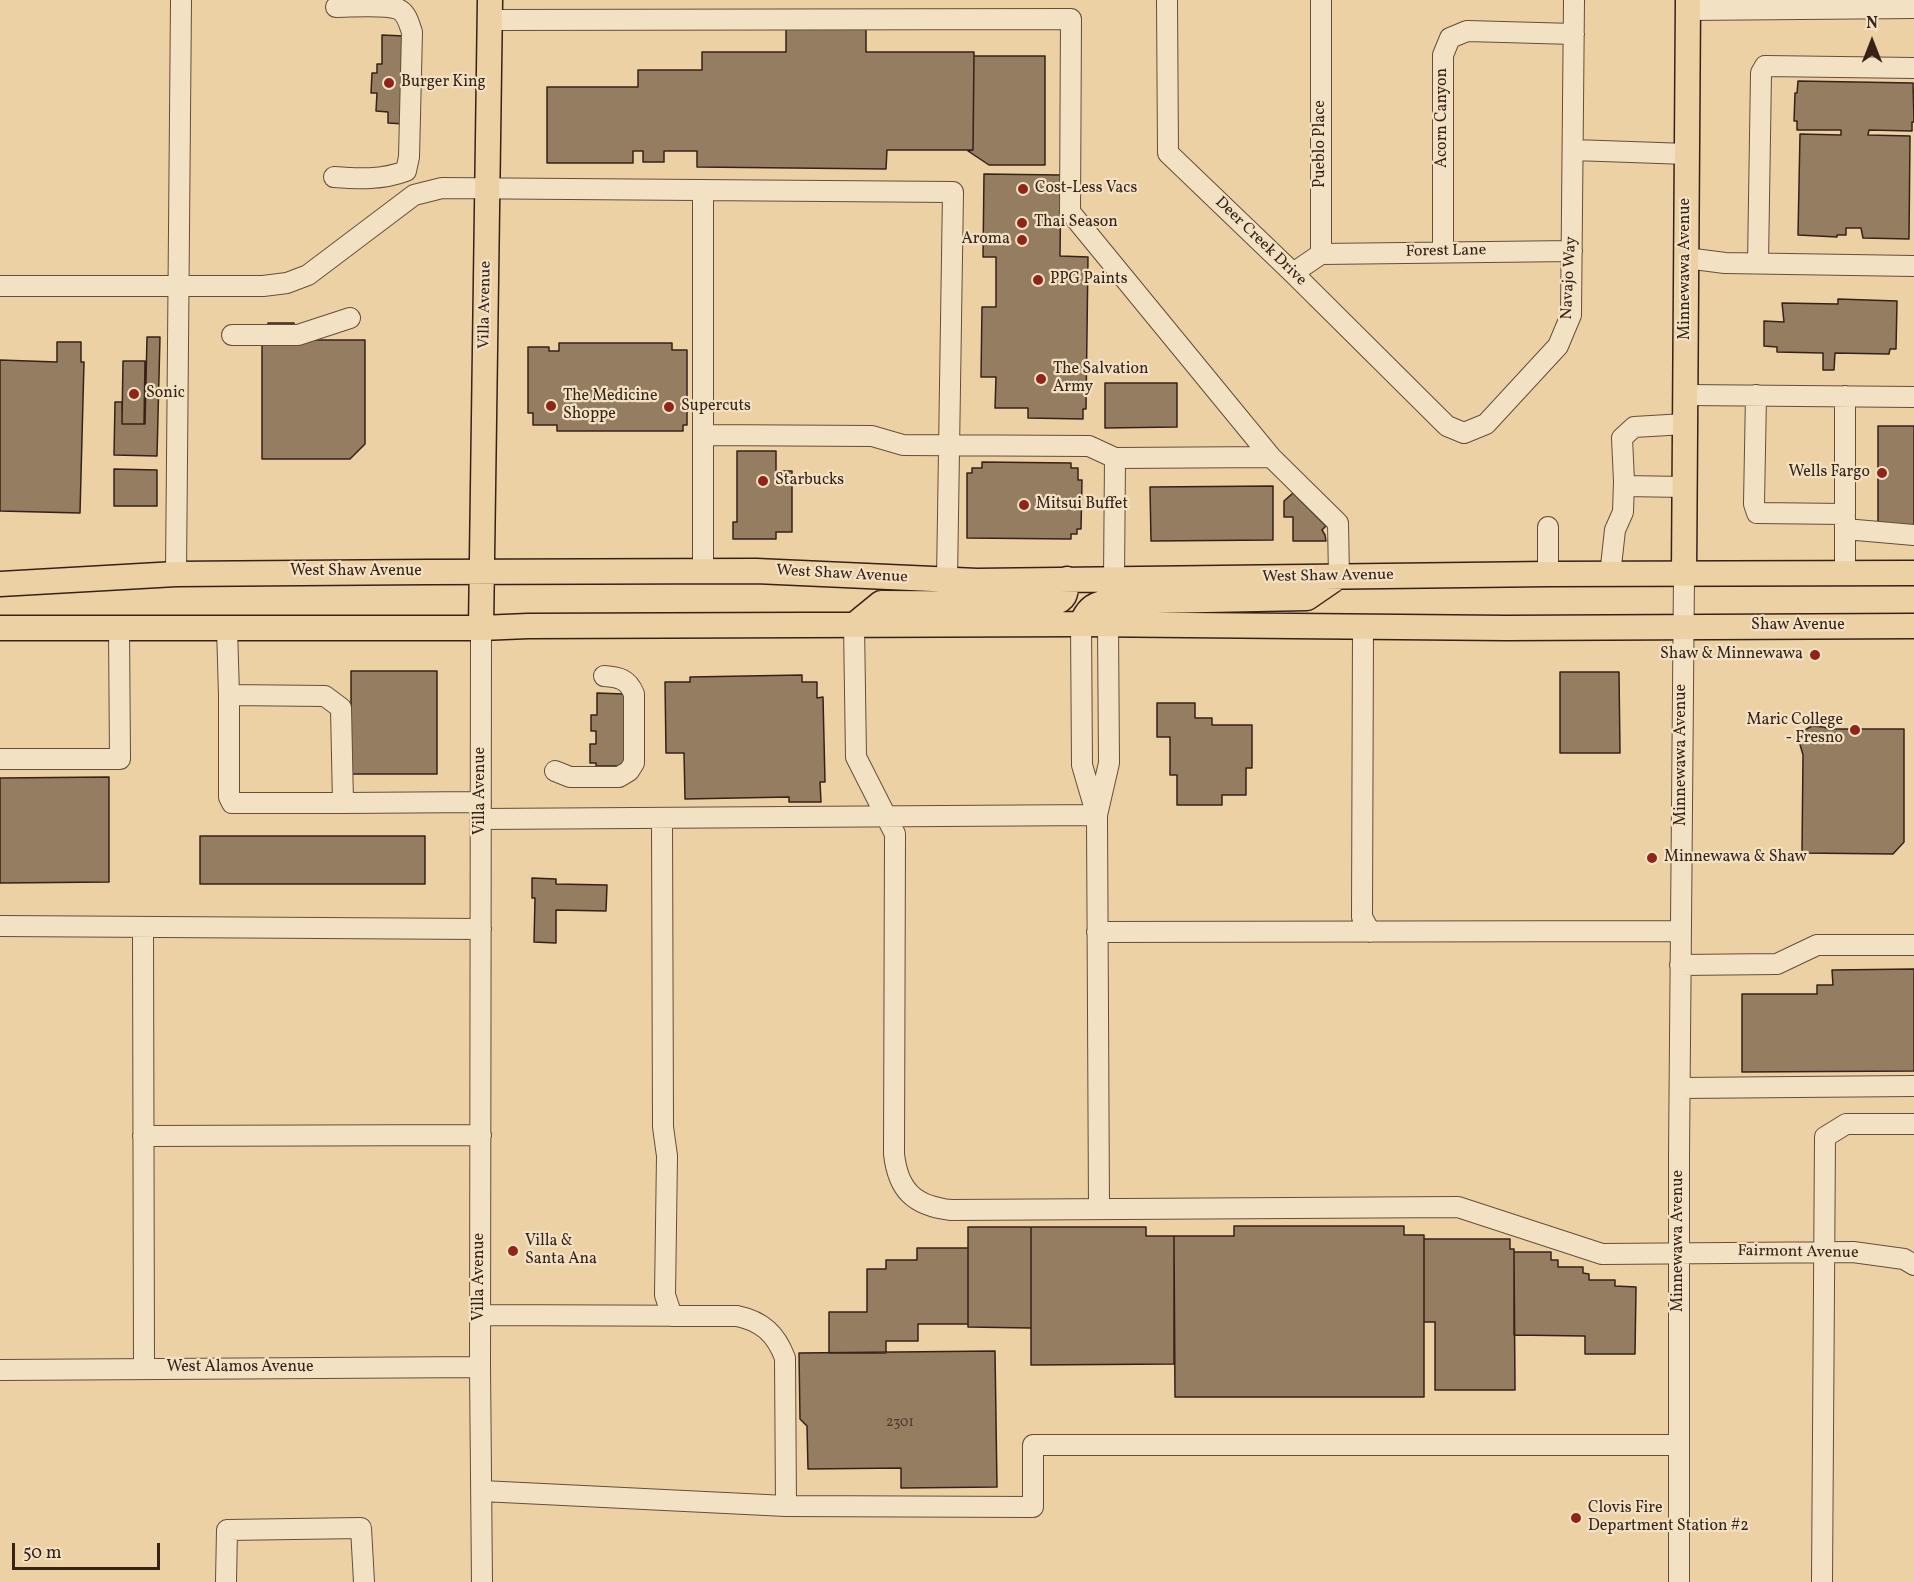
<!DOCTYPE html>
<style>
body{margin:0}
#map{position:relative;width:1914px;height:1582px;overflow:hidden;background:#ecd1a4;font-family:Vollkorn,serif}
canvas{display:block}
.north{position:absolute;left:1842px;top:12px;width:60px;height:60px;-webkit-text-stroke:4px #f3e1c4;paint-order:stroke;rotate:0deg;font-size:16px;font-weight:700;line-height:24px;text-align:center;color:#372218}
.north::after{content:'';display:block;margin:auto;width:21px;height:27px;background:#372218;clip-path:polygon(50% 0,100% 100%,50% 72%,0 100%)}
.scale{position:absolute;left:12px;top:1543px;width:148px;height:27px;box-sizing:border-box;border:3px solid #372218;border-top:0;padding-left:8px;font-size:18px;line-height:21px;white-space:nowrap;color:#372218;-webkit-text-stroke:4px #f3e1c4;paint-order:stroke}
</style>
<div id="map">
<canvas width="1914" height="1582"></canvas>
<div class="north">N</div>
<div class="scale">50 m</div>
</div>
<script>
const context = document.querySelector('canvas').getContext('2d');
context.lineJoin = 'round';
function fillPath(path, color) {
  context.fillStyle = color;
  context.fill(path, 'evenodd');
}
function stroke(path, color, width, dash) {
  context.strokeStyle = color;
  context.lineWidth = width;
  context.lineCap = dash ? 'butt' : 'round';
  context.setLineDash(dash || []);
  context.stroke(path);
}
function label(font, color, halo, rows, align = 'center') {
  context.font = font + ' Vollkorn,serif';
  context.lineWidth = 4.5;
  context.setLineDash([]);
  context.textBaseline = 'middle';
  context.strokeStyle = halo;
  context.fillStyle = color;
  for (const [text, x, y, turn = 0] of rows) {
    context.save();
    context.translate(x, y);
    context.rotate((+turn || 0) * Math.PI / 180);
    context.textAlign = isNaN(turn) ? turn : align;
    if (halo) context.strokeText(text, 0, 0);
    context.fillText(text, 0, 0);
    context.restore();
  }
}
const building = new Path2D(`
 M786 28H866V52H974L973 150H887L886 169 697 167V151H664V162H643V151H633V163H547V87H638V70H702V52H786Z
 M382 35 404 36 405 124 388 123V112L376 111 377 93H371L372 73H377V64H382Z
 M974 56H1045V165H989L968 151 973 150Z
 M1798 81 1913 83 1914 122H1912V131L1869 130 1868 135 1910 136 1909 239 1863 238 1861 228H1846V235H1837V237L1798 235 1800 134 1841 135V130H1797V121H1794L1795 93H1797Z
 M984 174 1061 175 1060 256 1088 257 1086 409H1083V419L1028 418V408H995L996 377H981L982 307H996V257H983Z
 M1838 299 1897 301 1896 349H1890L1889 354 1835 353 1834 370H1823V353L1777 352V347L1764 346V321L1784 322 1782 303 1838 304Z
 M268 323H294V340H365V444L350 459H262V341H269Z
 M147 337H160L157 456 114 455 115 402H122V424H145Z
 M57 342H81V362H84L80 513 0 511V360L57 362Z
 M559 343H672V350H687V425H683V431H557V425H533V413H528V347H549V351H559Z
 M123 361H145L144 424H122Z
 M1105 383H1177V427L1105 428Z
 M1878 426H1914V525H1878Z
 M737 451H776V471H792V532H776V539H733V522H737Z
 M982 462 1071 463V468H1078V480H1082L1081 529H1077V534H1071V539L967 538V473H972V468H982Z
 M114 469 157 470V506H114Z
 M1273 486V540L1151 541 1150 487Z
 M1293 493 1326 526 1322 530 1325 535 1326 541H1293V517H1284V501Z
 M351 671H437V774H351Z
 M1560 672H1619L1620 753H1560Z
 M802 675V682H817V698L823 697 825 782H820L821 802H789V797L685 799 684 753H666L665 682H690V677Z
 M597 693 624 694V715H627V744H624V766H596V763H590V744H596V731H591V715H597Z
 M1157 703H1195V718H1212V725H1252V768H1246V795H1222V805H1177V775H1170V737H1157Z
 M1812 726 1824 727 1828 729H1904V842L1893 854 1802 853 1803 755 1799 741 1803 731Z
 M109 777V882L0 883V778Z
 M200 836H425V884H200Z
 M532 878 556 879V884L607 885 606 911 556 910V943L534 942 535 898H532Z
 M1914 969V1071L1742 1072V994H1817V985H1833L1832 970Z
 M1234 1226H1404V1235H1424V1397H1175L1174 1236H1234Z
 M968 1227H1031V1328L968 1327Z
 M1031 1227H1146V1236H1174V1364L1031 1365Z
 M1424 1239H1510V1249H1514L1515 1390H1435V1322H1424Z
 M917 1248H968V1324H918V1341H886V1353H829V1312H867V1269H886V1260H917Z
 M1514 1252H1551V1260H1558V1267H1583V1273L1589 1274V1280H1615V1286L1636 1287 1635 1354H1585V1336L1514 1335Z
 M995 1351 997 1487 901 1488V1468L808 1469 807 1426 800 1419 799 1353Z`);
fillPath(building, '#957d61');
stroke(building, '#372218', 1.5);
const minor = new Path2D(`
 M1167 0 1168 153 1293 273 1447 426 1464 433 1486 424 1558 346 1571 315 1574 0
 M1688 10 1914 8
 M490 20 1071 19 1070 212 1271 457 1338 523 1339 576
 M1574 150 1687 154
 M334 177C359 179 382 180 406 171L409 157 412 32C409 24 407 13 398 9 384 4 351 7 336 7
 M703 190V572
 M1443 252V55L1450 38 1467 31 1574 34
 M1321 254 1572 251
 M1686 258 1725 263 1914 266
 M1758 263 1761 73 1765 66 1914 68
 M1293 273 1321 254V0
 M0 286H263L287 283 308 275 414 195 442 188 953 192 947 580
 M232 335H298L350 318
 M1686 395 1914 397
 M1756 395 1754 504 1757 513 1845 514V396
 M703 435 872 436 903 445 1089 446 1115 458 1271 457
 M1624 486 1685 487
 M1845 517V573
 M1548 527V574
 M1845 529 1914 535
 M176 574 181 0
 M1610 575 1615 530 1623 512 1624 481 1622 438 1634 427 1685 424
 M1114 580 1115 458
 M1081 624 1082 765 1096 813
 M854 625 856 757 895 834 894 1154C898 1190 914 1206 951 1210L1458 1207 1602 1254 1853 1252 1904 1259 1914 1265
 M1363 627 1362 917 1370 932
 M227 628 229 695 325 696 341 708 343 803 481 802
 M481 628 480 1367 482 1582
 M229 695V797L232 803H343
 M0 759H120L119 628
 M555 771 570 777H619L629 771 634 763V694C628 679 619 677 604 676
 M662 818 663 1127 667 1156 665 1295 672 1316
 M481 819 1097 815
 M0 926 481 929
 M143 928 144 1369
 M1097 932 1681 931
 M1680 965 1777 964 1817 945H1914
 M1680 1088 1914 1086
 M143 1136 481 1135
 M1099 1209 1097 815 1109 763 1108 625
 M480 1315 737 1316C762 1321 776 1334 785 1358L786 1506
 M0 1370 480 1367
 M482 1491 786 1506 1033 1507V1445H1679
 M226 1582 227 1530 361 1528 364 1582
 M1679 1582V1156L1684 574
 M1822 1582 1825 1137 1846 1124H1914`);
const major = new Path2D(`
 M1684 574 1688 0
 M0 584 176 574 427 572 756 571 977 581 1548 574 1914 573
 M1081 624C1087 610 1092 605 1106 602L1307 598 1339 576
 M854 625 881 603 1051 604C1066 600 1066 594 1067 579
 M0 628H481L528 626 1081 624 1506 628 1914 626
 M481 628 490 0`);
stroke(minor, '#644e3b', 22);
stroke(major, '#372218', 27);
stroke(minor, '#f3e1c4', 20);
stroke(major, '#ecd1a4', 24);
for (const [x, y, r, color] of [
 [389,83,6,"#8f2418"],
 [1023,189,6,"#8f2418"],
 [1022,223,6,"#8f2418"],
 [1022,240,6,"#8f2418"],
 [1038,280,6,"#8f2418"],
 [1041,379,6,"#8f2418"],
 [134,394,6,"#8f2418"],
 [551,406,6,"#8f2418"],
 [669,407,6,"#8f2418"],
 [1882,473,6,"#8f2418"],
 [763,481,6,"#8f2418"],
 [1024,505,6,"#8f2418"],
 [1815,655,6,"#8f2418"],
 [1855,730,6,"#8f2418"],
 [1652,858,6,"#8f2418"],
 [513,1251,6,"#8f2418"],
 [1576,1518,6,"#8f2418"]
]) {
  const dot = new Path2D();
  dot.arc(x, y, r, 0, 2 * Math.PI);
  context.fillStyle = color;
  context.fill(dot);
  stroke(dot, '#f3e1c4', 2);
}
label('14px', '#4e392a', null, [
 ["2301",900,1423]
]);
label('16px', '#372218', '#f3e1c4', [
 ["Burger King",401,83],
 ["Cost-Less Vacs",1035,189],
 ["Thai Season",1034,223],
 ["Aroma",1010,240,"right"],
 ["PPG Paints",1050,280],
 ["The Salvation",1053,370],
 ["Army",1053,388],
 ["Sonic",146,394],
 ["The Medicine",563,397],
 ["Shoppe",563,415],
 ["Supercuts",681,407],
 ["Wells Fargo",1870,473,"right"],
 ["Starbucks",775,481],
 ["Mitsui Buffet",1036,505],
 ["Shaw & Minnewawa",1803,655,"right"],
 ["Maric College",1843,721,"right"],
 ["- Fresno",1843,739,"right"],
 ["Minnewawa & Shaw",1664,858],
 ["Villa &",525,1242],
 ["Santa Ana",525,1260],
 ["Clovis Fire",1588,1509],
 ["Department Station #2",1588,1527]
], 'left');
label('16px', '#372218', '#f3e1c4', [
 ["Acorn Canyon",1443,118,-90],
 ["Pueblo Place",1321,144,-90],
 ["Deer Creek Drive",1260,242,44],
 ["Forest Lane",1446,252,-1],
 ["Minnewawa Avenue",1686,269,-90],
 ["Navajo Way",1570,278,-87],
 ["Villa Avenue",486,305,-89],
 ["West Shaw Avenue",356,572],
 ["West Shaw Avenue",842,575,3],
 ["West Shaw Avenue",1328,577,-1],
 ["Shaw Avenue",1798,626],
 ["Minnewawa Avenue",1682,755,-90],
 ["Villa Avenue",481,791,-90],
 ["Minnewawa Avenue",1679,1241,-90],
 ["Fairmont Avenue",1798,1253,1],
 ["Villa Avenue",480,1277,-90],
 ["West Alamos Avenue",240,1368]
]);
</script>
